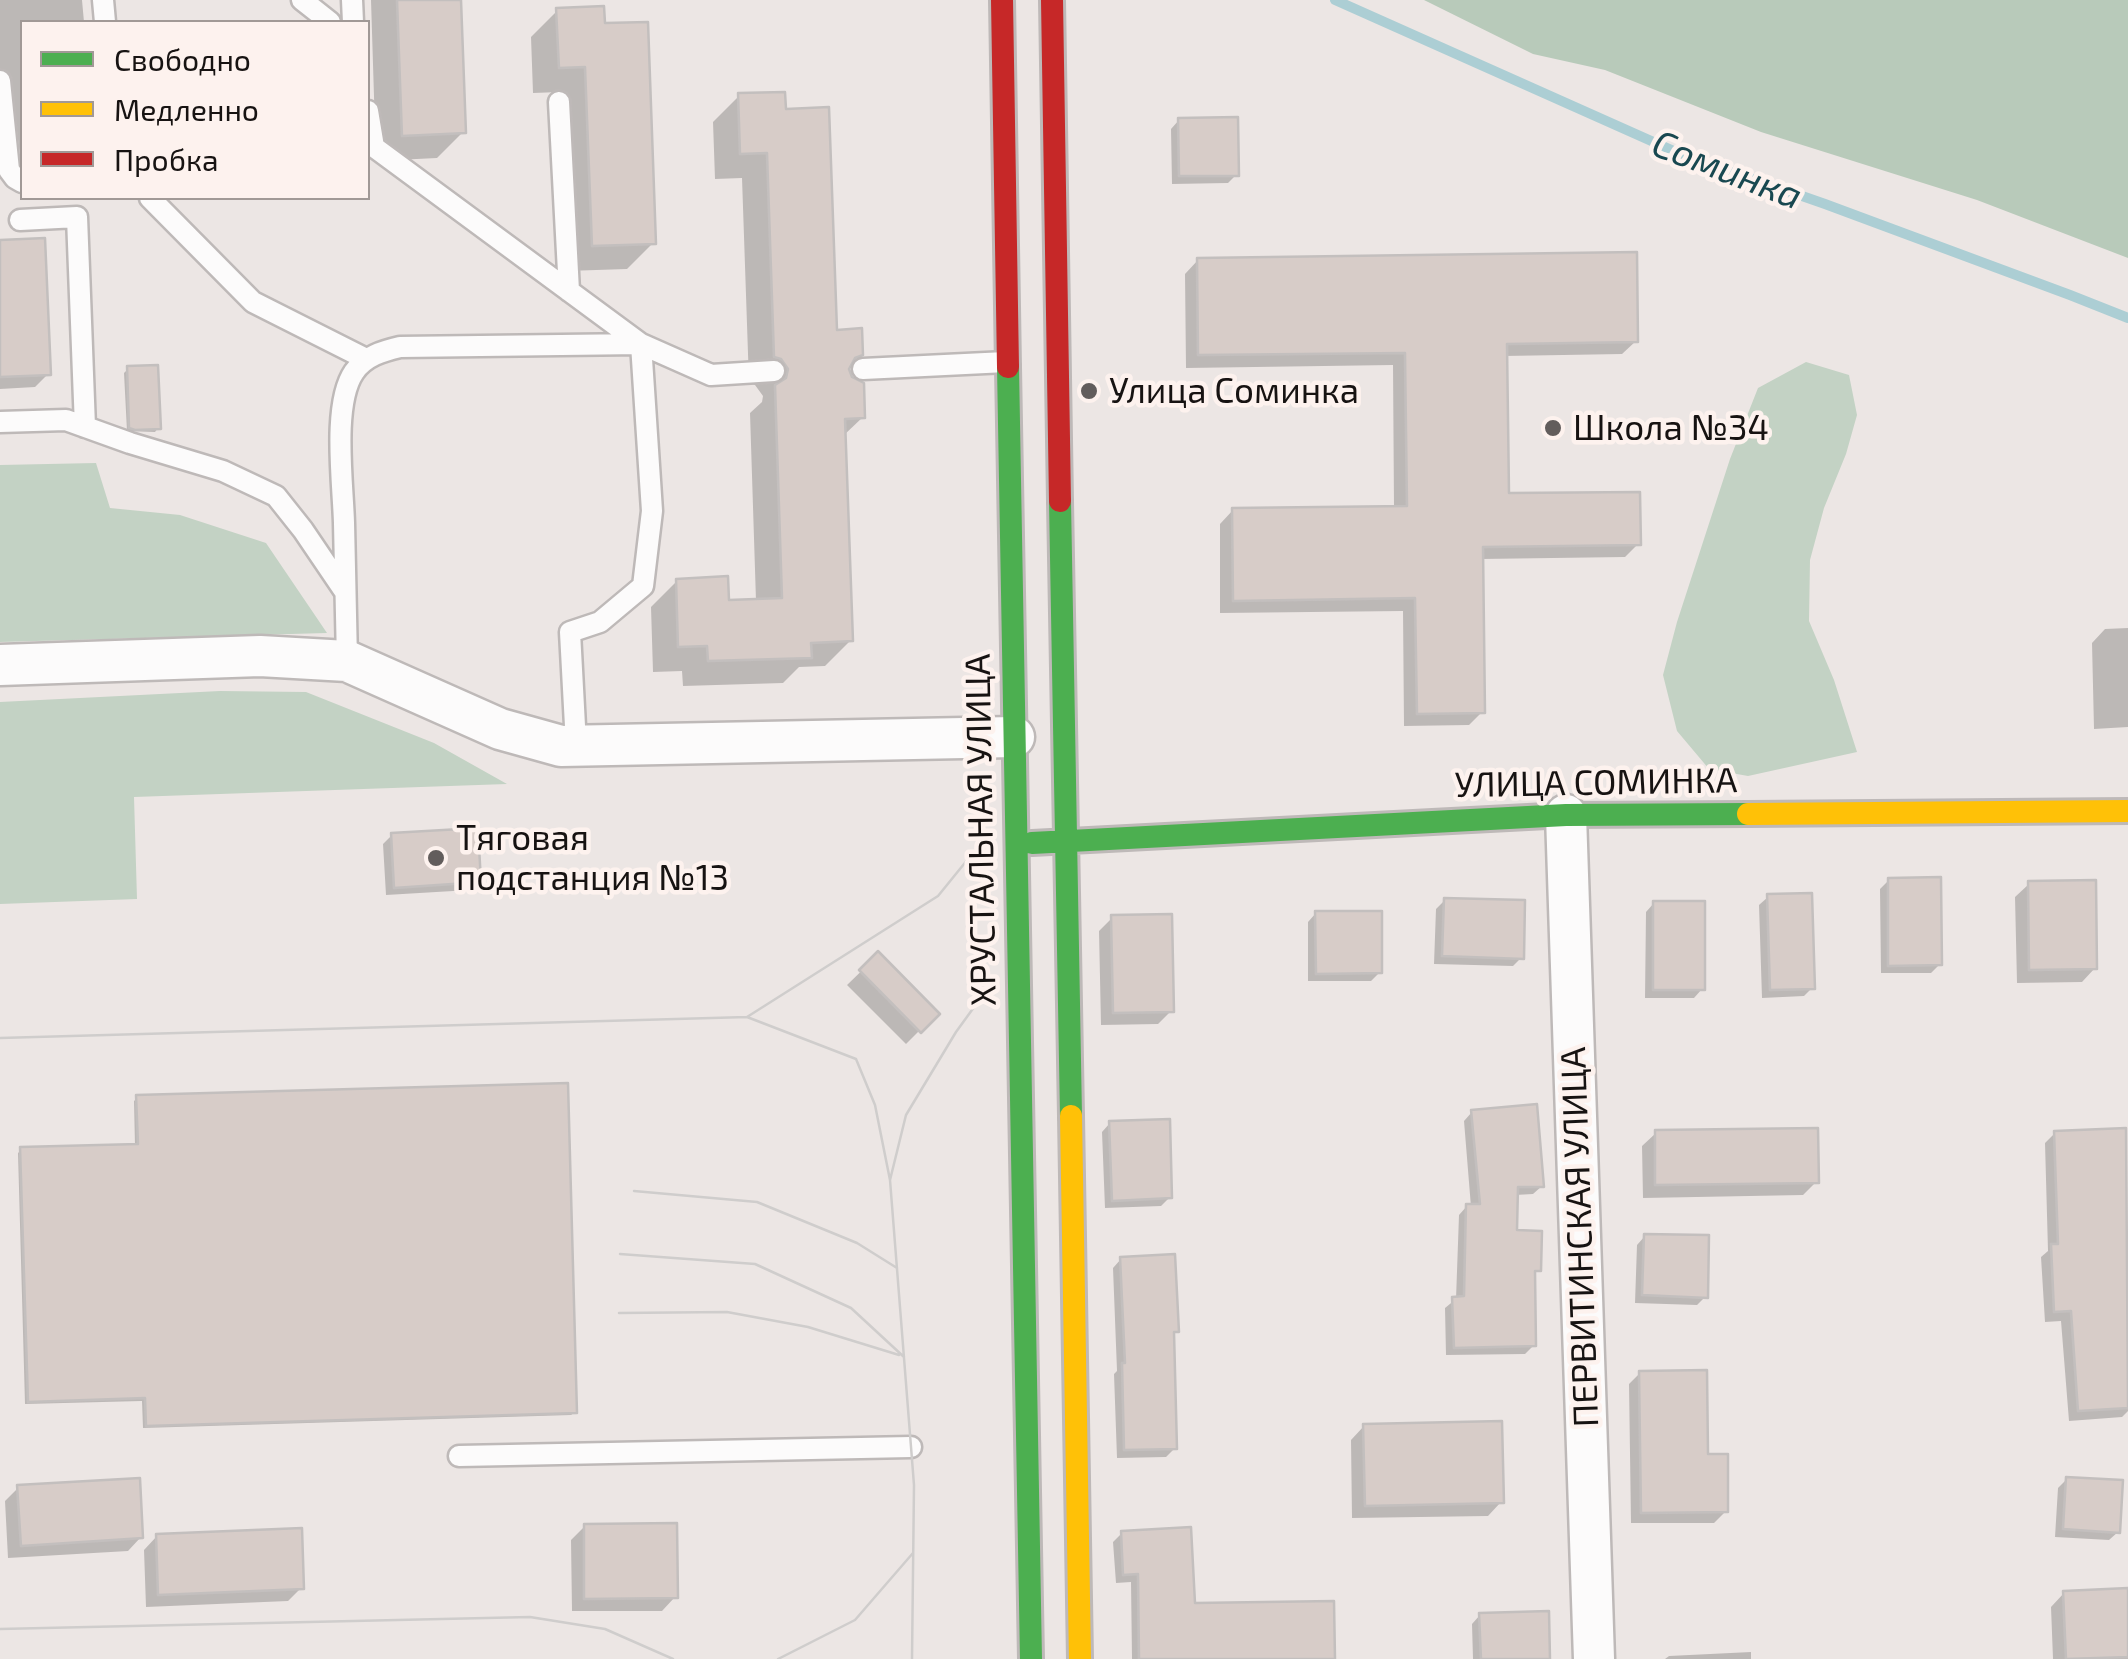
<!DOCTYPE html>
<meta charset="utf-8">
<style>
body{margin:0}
#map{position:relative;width:2128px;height:1659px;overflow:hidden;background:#ece6e4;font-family:"Exo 2",sans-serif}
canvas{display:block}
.legend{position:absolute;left:20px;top:20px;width:350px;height:180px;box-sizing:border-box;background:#fdf2ee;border:2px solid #a19996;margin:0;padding:12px 18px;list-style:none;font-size:30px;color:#171312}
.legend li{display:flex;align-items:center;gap:20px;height:50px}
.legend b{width:50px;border:2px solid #a19996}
</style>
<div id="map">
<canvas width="2128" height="1659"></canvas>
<ul class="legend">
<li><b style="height:12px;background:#4caf50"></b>Свободно</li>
<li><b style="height:12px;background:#ffc107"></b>Медленно</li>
<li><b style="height:12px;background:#c62828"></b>Пробка</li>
</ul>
</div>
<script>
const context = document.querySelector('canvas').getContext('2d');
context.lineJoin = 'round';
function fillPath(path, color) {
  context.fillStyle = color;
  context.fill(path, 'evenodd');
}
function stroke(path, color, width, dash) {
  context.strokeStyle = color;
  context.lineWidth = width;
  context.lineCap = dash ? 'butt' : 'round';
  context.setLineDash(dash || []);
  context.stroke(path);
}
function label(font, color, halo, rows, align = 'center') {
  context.font = font + ' "Exo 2",sans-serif';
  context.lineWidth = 9;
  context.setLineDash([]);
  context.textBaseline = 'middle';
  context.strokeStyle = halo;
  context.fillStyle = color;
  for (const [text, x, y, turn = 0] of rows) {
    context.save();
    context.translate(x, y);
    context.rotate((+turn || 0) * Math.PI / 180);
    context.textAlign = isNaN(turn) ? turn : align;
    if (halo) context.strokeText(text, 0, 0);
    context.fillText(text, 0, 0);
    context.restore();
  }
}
fillPath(new Path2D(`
 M1806 362 1849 375 1857 415 1846 454 1824 508 1810 560 1809 621 1834 680 1857 752 1748 776 1709 769 1677 731 1663 675 1677 622 1730 459 1758 388Z
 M96 463 110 508 180 515 266 543 327 633 0 642V465Z
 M220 691 306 692 434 743 507 784 134 797 137 899 0 904V702Z`), '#c3d2c4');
fillPath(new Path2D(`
 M1424 0H2128V258L1977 200 1761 132 1605 70 1533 54Z`), '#b8caba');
fillPath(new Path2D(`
 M0 0H82L84 22H22V172L11 83 0 71Z
 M371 0H458L463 132 437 158 376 161Z
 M602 8 653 243 627 269 566 271 560 92 533 93 531 37 558 10Z
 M739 96 783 112 835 332 860 354 847 368 863 417 843 436 851 640 825 666 799 667 783 683 683 686 682 671 653 672 651 607 677 581 726 602 756 601 750 413 762 402 763 396 755 385 749 383 742 178 715 179 713 122Z
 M1179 120 1236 175 1228 183 1172 184 1171 129Z
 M0 243 48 374 35 387 0 389Z
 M1198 260 1636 341 1622 354 1504 356 1506 495 1638 544 1625 557 1481 559 1482 712 1469 725 1404 726 1403 611 1220 613V524L1233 510 1394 508 1393 365 1186 368 1185 274Z
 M128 369 158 428 155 432 127 431 124 373Z
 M2128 628V727L2094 729 2092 643 2105 629Z
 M392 835 479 881 470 890 386 895 383 844Z
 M1889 880 1940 964 1931 973H1881L1880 889Z
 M2029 884 2095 968 2082 982 2017 983 2015 897Z
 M1768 897 1812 988 1804 996 1762 998 1759 905Z
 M1445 900 1521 958 1513 966 1434 964 1436 909Z
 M1654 903 1702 989 1694 998H1645L1646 912Z
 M1316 913 1380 972 1371 981H1308V922Z
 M1112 918 1172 1010 1158 1024 1101 1025 1099 931Z
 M878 955 936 1014 906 1044 847 985Z
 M137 1098 575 1412 571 1415 143 1428 142 1401 25 1404 18 1153 21 1150 135 1146 134 1101Z
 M1472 1112 1542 1186 1533 1194 1515 1195V1233L1538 1270 1532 1276 1534 1345 1525 1354 1446 1355 1445 1308 1456 1299 1459 1215 1467 1206 1471 1207 1464 1121Z
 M1110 1123 1170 1197 1161 1206 1105 1208 1102 1132Z
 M1656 1133 1816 1182 1803 1195 1643 1198 1642 1146Z
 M2055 1133 2123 1199 2128 1290V1308L2126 1311 2128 1411 2122 1417 2069 1421 2061 1321 2045 1322 2041 1257 2048 1251 2045 1143Z
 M1645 1236 1706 1296 1697 1305 1635 1303 1637 1245Z
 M1121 1259 1176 1331 1172 1335 1175 1448 1166 1457 1117 1458 1114 1374 1117 1371 1113 1268Z
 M1640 1373 1705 1456 1726 1511 1714 1523H1631L1629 1384Z
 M1364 1426 1501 1502 1488 1516 1352 1518 1351 1440Z
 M2066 1480 2118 1532 2109 1540 2055 1537 2058 1488Z
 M18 1488 141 1537 128 1551 8 1558 5 1501Z
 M585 1526 675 1597 662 1611H572L571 1540Z
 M1122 1533 1192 1606 1332 1659H1132L1131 1582 1116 1583 1113 1542Z
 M157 1536 301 1588 288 1601 146 1607 144 1550Z
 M2128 1591V1659H2053L2051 1607 2064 1593Z
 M1480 1615 1548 1659H1473L1472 1624Z
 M1751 1652V1659H1665L1669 1656Z`), '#0003');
stroke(new Path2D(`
 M1335 0 1676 152 1825 204 2070 295 2128 318`), '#acced4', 10);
const building = new Path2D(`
 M397 0H461L466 133 402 136Z
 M604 6 605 23 648 22 656 244 592 246 585 67 559 68 556 8Z
 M785 92 786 109 829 107 837 330 862 328 863 355 855 358 849 369 852 377 864 383 865 418 845 419 853 641 811 643 812 658 708 661 707 646 678 647 676 579 728 576 729 600 782 598 775 385 786 378 788 369 781 359 774 357 767 153 740 154 738 93Z
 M1238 117 1239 176H1179L1178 118Z
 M45 238 51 375 0 377V240Z
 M1637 252 1638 342 1507 344 1509 493 1640 492 1641 545 1483 547 1485 713 1417 714 1415 598 1233 601 1232 508 1407 506 1405 353 1198 355 1197 258Z
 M158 365 161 429 135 430 129 428 127 366Z
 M478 828 481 882 394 888 391 833Z
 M1941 877 1942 965 1888 966V878Z
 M2096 880 2097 969 2029 970 2028 881Z
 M1812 893 1815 989 1770 990 1767 894Z
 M1444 898 1525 900 1524 959 1442 956Z
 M1653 901H1705V990H1653Z
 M1315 911H1382V973L1316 974Z
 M1172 914 1174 1012 1113 1013 1111 915Z
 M878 951 940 1014 921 1033 859 970Z
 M568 1083 577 1413 146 1426 145 1398 28 1402 20 1147 138 1144 136 1095Z
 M1537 1104 1544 1187H1518L1517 1230 1542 1231 1541 1271H1535L1536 1346 1454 1348 1452 1297 1464 1296 1466 1204H1480L1471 1110Z
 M1170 1119 1172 1198 1112 1201 1109 1121Z
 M1818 1128 1819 1183 1655 1185V1130Z
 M2126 1128 2128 1408 2078 1411 2071 1311 2054 1312 2051 1244H2058L2054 1131Z
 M1644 1234 1709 1235 1708 1298 1642 1295Z
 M1175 1254 1179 1332H1174L1177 1449 1124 1450 1122 1363H1125L1120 1257Z
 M1707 1370 1708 1454H1728V1512L1641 1513 1639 1371Z
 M1502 1421 1504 1503 1365 1506 1363 1424Z
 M2066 1477 2123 1480 2120 1533 2063 1529Z
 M140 1478 143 1538 21 1546 17 1485Z
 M677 1523 678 1598 584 1599V1524Z
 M1191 1527 1195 1603 1334 1601 1335 1659H1139L1138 1574 1123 1575 1121 1531Z
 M302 1528 304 1589 158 1595 156 1534Z
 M2128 1588V1657L2066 1659 2063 1591Z
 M1549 1611 1550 1659H1481L1479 1613Z`);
fillPath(building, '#d7ccc8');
stroke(building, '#c3bfbe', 2.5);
const lane = new Path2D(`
 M103 0 105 22
 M302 0 330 22
 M352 0 353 22
 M0 81 9 170 15 178 22 182
 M559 102 569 291
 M368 111 374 147 641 344 711 375 774 371
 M150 198 253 302 366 359
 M20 220 77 217 85 427
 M863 369 1006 362
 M0 422 66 420 130 443 223 471 276 496 303 530 345 592
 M347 661C346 615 345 569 344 523 343 484 332 404 354 372 365 356 383 351 400 347L641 344 652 511 643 586 600 622 570 632 576 745
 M459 1456 911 1447`);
const street = new Path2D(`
 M0 665 260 656 347 661 500 729 561 746 1014 737
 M1566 815 1594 1659`);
const fast = new Path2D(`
 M1008 367 1031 1659
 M1060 501 1071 1116
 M1032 843 1566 815 1748 814`);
const slow = new Path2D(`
 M1748 814 2128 811
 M1071 1116 1080 1659`);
const jam = new Path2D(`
 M1002 0 1008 367
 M1052 0 1060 501`);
stroke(lane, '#beb9b8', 25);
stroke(street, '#beb9b8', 45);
stroke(fast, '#beb9b8', 28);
stroke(slow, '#beb9b8', 28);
stroke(jam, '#beb9b8', 28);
stroke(lane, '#fcfbfb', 20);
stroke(street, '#fcfbfb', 40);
stroke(fast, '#4caf50', 22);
stroke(slow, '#ffc107', 22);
stroke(jam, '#c62828', 22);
stroke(new Path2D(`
 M747 1017 938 896 981 843
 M0 1038 747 1017 856 1059 875 1105 890 1180
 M634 1191 757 1202 857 1243 897 1268
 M620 1254 755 1264 851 1308 904 1357
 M619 1313 727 1312 808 1327 899 1355
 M0 1629 530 1617 605 1629 673 1659
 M778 1659 855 1620 913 1553
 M912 1659 914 1485 890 1180 906 1115 956 1032 985 992`), '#cfcdcc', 2.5);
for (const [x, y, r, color] of [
 [1089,391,10,"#625d5c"],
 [1553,428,10,"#625d5c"],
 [436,858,10,"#625d5c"]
]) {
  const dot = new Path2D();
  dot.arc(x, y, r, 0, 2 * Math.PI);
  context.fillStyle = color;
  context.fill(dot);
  stroke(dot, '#fdf2ee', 4);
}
label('35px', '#171312', '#fdf2ee', [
 ["Улица Соминка",1109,391],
 ["Школа №34",1573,428],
 ["Тяговая",456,838],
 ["подстанция №13",456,878]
], 'left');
label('35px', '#171312', '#fdf2ee', [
 ["УЛИЦА СОМИНКА",1596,783,-1],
 ["ХРУСТАЛЬНАЯ УЛИЦА",981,830,-91],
 ["ПЕРВИТИНСКАЯ УЛИЦА",1580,1237,-92]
]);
label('italic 38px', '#194850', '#fdf2ee', [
 ["Соминка",1727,170,21]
]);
</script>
